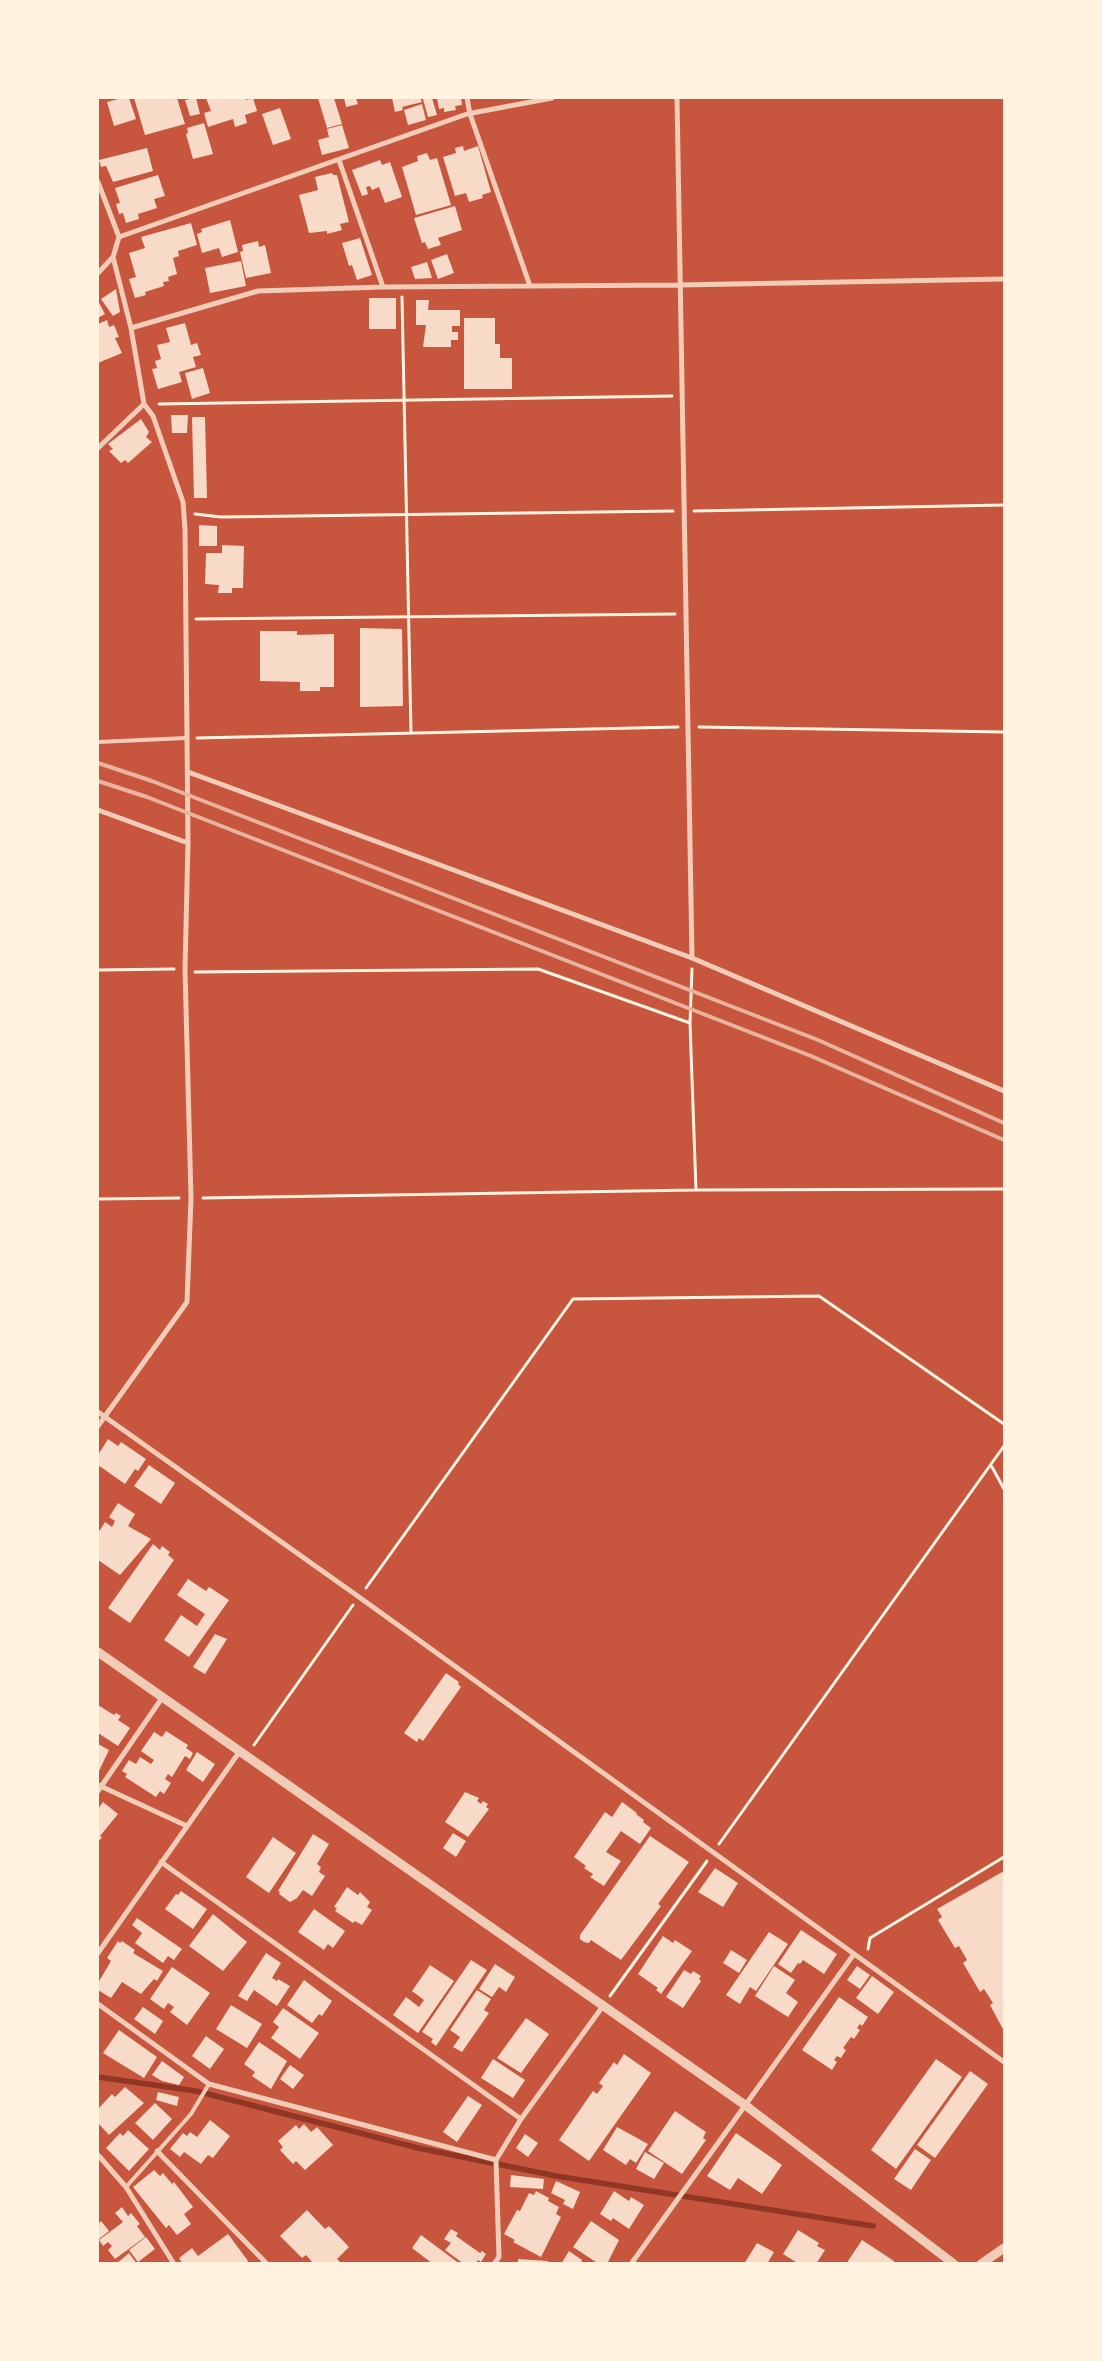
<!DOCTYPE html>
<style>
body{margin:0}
#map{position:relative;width:1102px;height:2361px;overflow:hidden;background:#c8553d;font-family:Commissioner,sans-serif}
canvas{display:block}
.frame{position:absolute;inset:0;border:99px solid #fff3e0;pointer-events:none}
</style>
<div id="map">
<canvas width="1102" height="2361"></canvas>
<div class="frame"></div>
</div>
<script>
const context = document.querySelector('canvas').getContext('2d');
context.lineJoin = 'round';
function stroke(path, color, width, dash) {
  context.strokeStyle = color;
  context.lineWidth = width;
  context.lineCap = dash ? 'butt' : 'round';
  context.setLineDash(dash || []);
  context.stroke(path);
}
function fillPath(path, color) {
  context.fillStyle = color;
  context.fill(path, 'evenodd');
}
stroke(new Path2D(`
 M98 2077 196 2091 418 2148 556 2176 873 2226`), '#8f3625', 5.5);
fillPath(new Path2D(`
 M122 98H129L136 119 114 126 107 102Z
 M134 98H177L185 124 145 135Z
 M196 98 200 114 190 116 185 100Z
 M206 98H245L246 100 253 98 257 111 245 115 247 123 235 127 233 119 208 127 204 113 211 111Z
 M318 98H334L342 124 327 128Z
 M344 98H356L358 104 346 107Z
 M392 98H420L422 102 402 107 403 110 395 112Z
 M432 98 437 115 428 117 423 99Z
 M437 98H461L462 105 455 106 456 110 444 112V108L439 109Z
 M422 104 426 120 408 125 404 110Z
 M280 108 291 139 273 145 262 114Z
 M204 123 213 154 193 159 186 134 188 133 187 128Z
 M342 125 349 148 322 155 318 140 329 137 327 129Z
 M463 146 464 151 478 146 491 192 482 195 483 198 469 202 466 193 455 196 443 157 456 153 455 148Z
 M147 148 153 171 113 182 106 166 101 167 99 160Z
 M427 153 430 160 437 158 451 205 416 215 402 167 418 161 417 156Z
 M380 160 382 165 390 162 402 197 385 203 379 187 372 190 370 186 366 187 368 194 362 196 352 170Z
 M332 173 333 175H337L349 222 340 224 342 230 327 234V231L309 233 299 195 318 190 315 177Z
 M158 175 165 196 154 199 157 208 138 214 139 219 126 223 123 213 119 214 116 204 120 203 115 188Z
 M455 206 462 230 438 238 441 245 428 249 425 242 422 243 414 218Z
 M230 220 238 252 222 257 219 248 202 253 197 234 202 232 201 229Z
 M191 223 197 245 178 251 179 256 173 258 177 274 168 277 169 281 163 282 164 286 145 292 146 295 135 298 129 279 136 277 129 253 145 248 141 237Z
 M360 238 372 275 357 280 352 265 349 266 342 243Z
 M258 241 259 247 265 245 271 273 246 278 240 252 243 251 242 245Z
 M447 254 454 273 438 279 431 260Z
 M241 261 246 286 210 293 205 268Z
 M427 262 432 278 415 279 411 267Z
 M116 289 120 312 113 316 101 299Z
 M369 298H396V329H369Z
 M416 300H429L428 310H460V326H452V332H458V340H451V347H423L426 325H416Z
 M98 301 105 314 98 318Z
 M464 318H495V344H500V358H512V389H464Z
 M107 320 109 327 114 325 119 337 115 338 122 353 98 363V324Z
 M185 323 191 345 197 343 201 355 193 357 196 367 179 372 182 382 158 389 152 369 157 368 155 361 161 359 157 345 170 342 166 328Z
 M203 368 210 393 192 399 185 373Z
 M171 415H188L187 433H172Z
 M192 417H205L207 498H194Z
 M141 419 149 432 146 437 152 442 128 463 125 460 121 463 109 451 113 449 108 444Z
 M199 525 217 526V546H199Z
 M222 545 244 546 243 588H232V593H218L219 585 205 584 206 553H222Z
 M360 628 402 629 403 706 360 707Z
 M260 631H297V635L334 634V687H320V691H300V682L260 681Z
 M108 1439 118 1446 121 1442 146 1459 138 1471 135 1469 125 1484 98 1465V1455Z
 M149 1465 175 1483 161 1504 134 1486Z
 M118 1503 135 1514 128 1526 151 1539 120 1575 98 1560V1533L105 1522 112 1527 115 1521 109 1517Z
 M153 1544 160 1550 162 1546 170 1552 168 1555 174 1560 130 1623 108 1608Z
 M188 1579 206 1591 209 1587 229 1600 189 1657 164 1640 181 1615 197 1626 205 1614 177 1595Z
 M215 1634 227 1639 205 1674 193 1667Z
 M446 1673 459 1682 458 1684 461 1687 423 1741 419 1738 417 1742 404 1733Z
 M98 1705 114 1715 116 1713 121 1716 118 1720 130 1728 118 1746 98 1733Z
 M166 1731 188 1745 186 1748 193 1753 190 1759 185 1756 172 1777 168 1774 165 1779 171 1783 164 1794 160 1791 156 1797 125 1777 127 1774 122 1771 129 1760 136 1764 140 1757 151 1764 154 1760 141 1751 154 1732 162 1737Z
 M98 1744 109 1750 98 1773Z
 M197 1752 215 1764 203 1782 186 1770Z
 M465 1792 479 1798 477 1801 481 1804 483 1801 488 1804 486 1807 489 1809 468 1837 445 1822Z
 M103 1802 118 1814 100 1836 102 1837 98 1842V1809Z
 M622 1802 637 1813 636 1814 644 1820 643 1822 651 1828 640 1844 621 1831 606 1852 621 1861 604 1886 590 1877 593 1874 584 1868 586 1866 574 1857 605 1812 612 1817Z
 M453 1833 466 1841 456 1857 443 1848Z
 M313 1834 329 1844 317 1864 321 1867 319 1872 325 1876 312 1896 303 1890 297 1898 290 1902 279 1894 280 1892 278 1891Z
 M650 1836 689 1862 658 1904 661 1906 621 1960 591 1940 589 1943 584 1942 580 1939V1935Z
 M273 1837 296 1853 269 1893 246 1877Z
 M715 1868 738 1883 723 1907 698 1892Z
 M1004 1871V2031L990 2005 993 2003 984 1989 980 1992 963 1963 967 1960 959 1946 955 1948 938 1920 942 1917 937 1909Z
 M347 1887 358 1895 360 1892 370 1902 367 1907 372 1910 362 1925 355 1921 353 1923 335 1911 337 1908 334 1907Z
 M181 1891 207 1909 193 1929 165 1909 176 1894 178 1895Z
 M314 1909 345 1931 333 1948 328 1944 324 1950 298 1932Z
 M213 1914 247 1942 223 1971 189 1946Z
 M137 1918 182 1949 174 1960 168 1956 163 1963 135 1943 142 1933 132 1925Z
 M801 1930 837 1954 824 1974 803 1960 800 1964 798 1963 791 1973 778 1964Z
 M769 1932 788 1944 756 1991 750 1987 740 2004 726 1995Z
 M663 1936 673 1943 675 1940 692 1951 661 1994 656 1990 658 1988 638 1974Z
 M118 1941 120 1943 122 1941 135 1950 133 1953 163 1971 157 1981 154 1979 141 1994 122 1982 111 1998 98 1990V1983L111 1961 107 1958Z
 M731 1950 747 1960 739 1973 723 1963Z
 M266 1953 281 1963 272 1978 277 1981 278 1979 290 1986 277 2006 254 1990 247 2001 238 1996Z
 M471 1960 487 1970 436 2046 431 2042 433 2039 422 2032Z
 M495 1964 515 1977 506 1992 499 1987 492 1997 479 1989Z
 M430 1965 454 1981 418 2033 393 2015 406 1997 419 2007 424 2000 412 1991Z
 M774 1966 795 1980 786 1993 798 2002 788 2017 755 1996Z
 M857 1966 870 1975 860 1989 847 1980Z
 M172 1967 210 1993 187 2025 170 2012 174 2007 168 2003 164 2009 150 1999Z
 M684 1970 691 1974 693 1971 701 1976 699 1979 701 1981 683 2008 666 1997Z
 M872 1976 894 1992 878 2014 856 1998Z
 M304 1980 332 2001 322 2016 319 2014 312 2023 287 2005Z
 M477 1990 491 1999 484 2010 489 2013 462 2052 453 2047 460 2037 450 2030Z
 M839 1997 868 2017 862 2026 860 2024 857 2028 860 2030 854 2039 851 2037 843 2048 846 2050 841 2058 837 2056 834 2060 837 2062 832 2070 802 2050Z
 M231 2005 262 2024 247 2048 216 2029Z
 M143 2007 163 2021 155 2034 134 2019Z
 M283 2008 319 2033 300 2059 271 2038 279 2027 273 2022Z
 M526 2018 549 2034 521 2073 497 2058Z
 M119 2030 157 2057 144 2078 103 2053Z
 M206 2036 224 2049 210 2069 192 2056Z
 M259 2042 287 2061 271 2089 252 2076 255 2072 244 2064Z
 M624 2054 651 2073 589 2161 559 2140 593 2091 597 2094 603 2086 599 2083 614 2062 617 2065Z
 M493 2059 525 2080 513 2098 481 2078Z
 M936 2059 962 2077 896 2169 871 2150Z
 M162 2061 184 2077 179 2085 162 2081 152 2075Z
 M290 2065 304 2075 293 2089 280 2079Z
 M970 2071 988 2084 935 2158 917 2145Z
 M125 2087 144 2103 109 2135 98 2123V2109L112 2094 115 2097Z
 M158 2092 179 2097 177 2106 156 2100Z
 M468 2096 482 2105 457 2142 443 2132Z
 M155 2103 172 2119 153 2140 135 2123Z
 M675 2111 706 2132 703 2138 706 2140 682 2174 648 2151Z
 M210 2120 230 2136 213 2158 208 2155 201 2164 184 2152 180 2157 170 2149 183 2133 187 2136 190 2132 197 2137Z
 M304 2124 311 2132 317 2127 333 2145 305 2170 296 2161 293 2164 280 2150 283 2147 278 2141 296 2125 299 2129Z
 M617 2127 648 2144 636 2163 630 2159 626 2165 603 2150Z
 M128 2130 149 2149 129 2171 106 2148 120 2133 123 2136Z
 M736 2133 782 2165 762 2194 738 2178 730 2190 707 2176Z
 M525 2134 538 2143 528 2157 516 2148Z
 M915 2149 931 2160 911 2190 894 2179Z
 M645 2152 664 2163 654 2179 636 2169Z
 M154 2170 160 2176 163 2173 172 2184 174 2182 193 2207 184 2214 191 2224 177 2235 169 2225 166 2228 133 2187Z
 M511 2175 544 2179 543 2189 510 2187Z
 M556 2181 580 2192 573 2209 563 2204 565 2200 551 2193Z
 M536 2191 549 2198 548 2201 559 2207 556 2214 561 2217 541 2257 513 2242 515 2240 504 2234 517 2210 520 2211 529 2193 534 2195Z
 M614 2191 629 2201 631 2197 644 2205 629 2229 613 2218 611 2221 600 2214Z
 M122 2207 128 2216 131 2213 140 2224 137 2226 145 2237 115 2259 108 2250 112 2246 108 2242 103 2246 99 2240 123 2222 115 2213Z
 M307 2210 325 2229 329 2226 349 2247 337 2259 342 2264H314L306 2255 302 2258 280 2236Z
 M101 2221 109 2231 98 2240V2224Z
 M591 2221 619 2240 607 2264H599L573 2247Z
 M451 2229 458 2233 456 2236 480 2253 482 2251 486 2254 481 2262 478 2260 475 2264H464L445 2250 451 2243 444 2239Z
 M798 2230 819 2243 817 2246 825 2250 816 2264H799L783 2254Z
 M228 2234 248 2261 245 2264H183L179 2258 192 2248 198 2256Z
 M421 2235 460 2264H433L412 2248Z
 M146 2237 155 2249 138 2262 129 2250Z
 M862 2240 894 2261 892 2264H846Z
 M757 2243 774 2252 767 2264H744Z
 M569 2251 582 2260 581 2264H561Z
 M129 2253 137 2264H116Z
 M518 2259 548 2261V2264H518Z`), '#f7dbc8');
stroke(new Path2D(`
 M402 297 411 733
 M159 404 672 396
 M694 511 1004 505
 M195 514 221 517 673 511
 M196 619 675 614
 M699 727 1004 732
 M197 738 678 727
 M98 970 174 969
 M195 972 538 969 690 1023 692 969
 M690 1023 696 1190
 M203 1198 696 1190 1004 1189
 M98 1199 179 1198
 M992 1467 1004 1489
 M366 1588 573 1299 819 1296 1004 1424
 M254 1745 353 1605
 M719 1844 1004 1446
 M868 1949 870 1938 1004 1857
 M610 1996 707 1861`), '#fff3e0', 3);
stroke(new Path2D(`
 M98 742 186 738
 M126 2187 191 2114 209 2084`), '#f1ccb7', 4);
stroke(new Path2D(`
 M467 98 470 114 530 286
 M677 98 692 958
 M339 160 383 287
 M98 182 119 237 113 257 98 273
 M119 237 467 114 552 98
 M131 328 258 291 383 287 679 285 1004 279
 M98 448 144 404
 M188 772 692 958 1004 1091
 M98 810 188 843
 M98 1412 359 1597 1004 2062
 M98 1426 187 1302 191 1198 185 969 188 843 185 529 183 502 153 416 144 404 131 328 113 257
 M98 1785 187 1826
 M98 1791 162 1698
 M161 1862 521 2119
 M98 1953 240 1751
 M98 2004 209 2084 496 2160
 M157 2151 267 2264
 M98 2155 126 2187 174 2264
 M494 2264 499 2257 496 2160 521 2119 603 2006
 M631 2264 854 1954`), '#f1ccb7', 5);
stroke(new Path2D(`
 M98 1652 745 2105 954 2264
 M981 2264 1004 2248`), '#f1ccb7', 9);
stroke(new Path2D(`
 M98 763 152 781 818 1040 1004 1123
 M98 781 147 797 811 1056 1004 1140`), '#e9b49f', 4);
</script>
